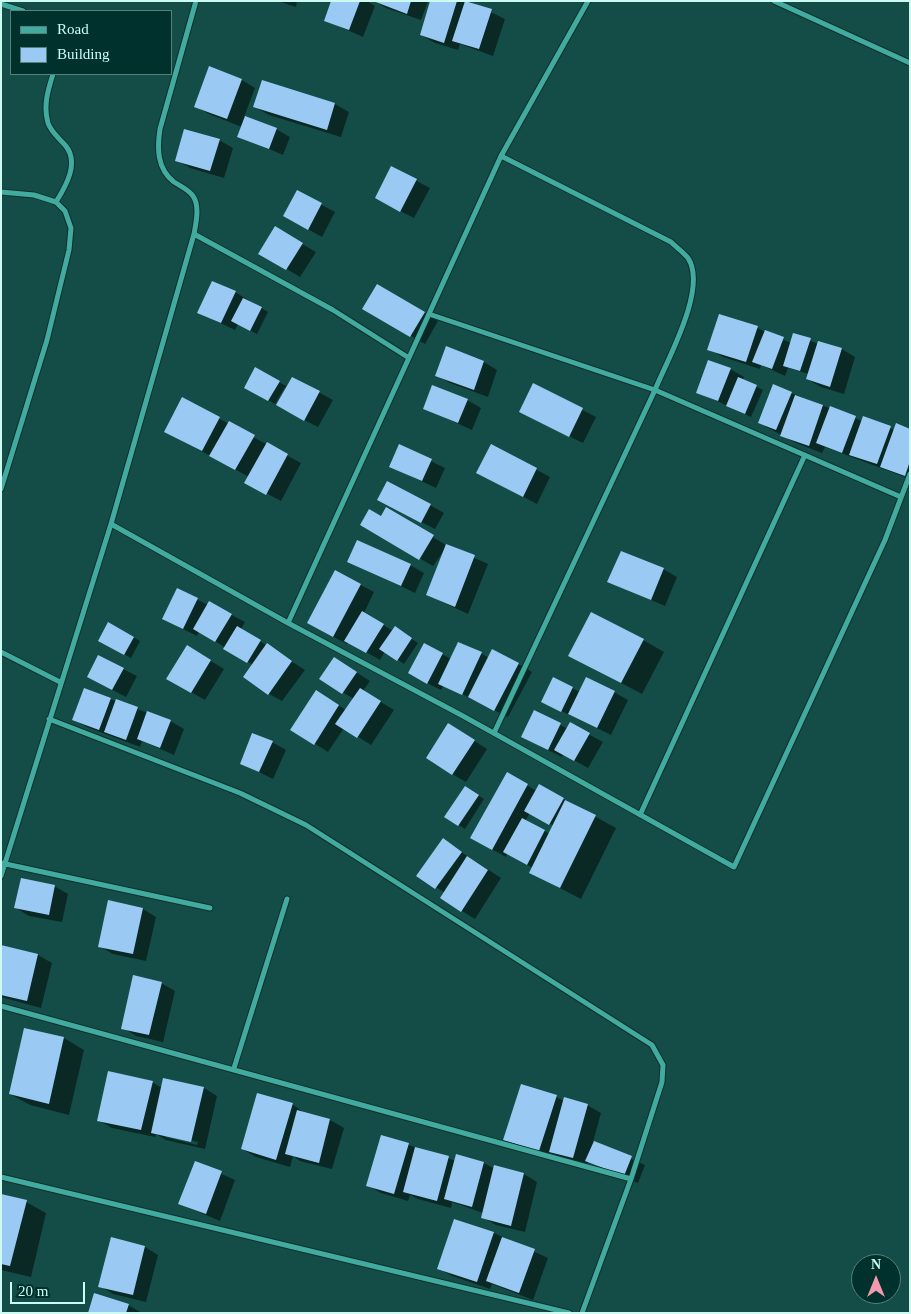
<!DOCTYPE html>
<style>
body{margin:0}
#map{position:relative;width:911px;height:1314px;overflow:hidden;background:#144d47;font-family:Georgia,serif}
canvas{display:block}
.frame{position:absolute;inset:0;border:2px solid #ccfbf4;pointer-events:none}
.legend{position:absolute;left:10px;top:10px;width:162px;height:65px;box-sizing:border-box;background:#01312d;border:1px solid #52827d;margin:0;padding:6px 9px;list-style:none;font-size:15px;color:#ccfbf4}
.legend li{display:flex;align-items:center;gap:10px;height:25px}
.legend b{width:25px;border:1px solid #52827d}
.north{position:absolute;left:851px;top:1254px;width:50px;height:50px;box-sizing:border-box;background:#01312d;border:1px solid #52827d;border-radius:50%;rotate:0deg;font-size:14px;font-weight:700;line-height:20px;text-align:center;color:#ccfbf4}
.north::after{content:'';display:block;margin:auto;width:18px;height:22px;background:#f29aad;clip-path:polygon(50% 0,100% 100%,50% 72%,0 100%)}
.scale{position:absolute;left:10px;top:1282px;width:75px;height:22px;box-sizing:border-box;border:2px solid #ccfbf4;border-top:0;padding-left:6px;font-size:15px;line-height:18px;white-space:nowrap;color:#ccfbf4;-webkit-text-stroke:4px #01312d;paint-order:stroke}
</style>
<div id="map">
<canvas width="911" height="1314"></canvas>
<div class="frame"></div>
<ul class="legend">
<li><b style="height:6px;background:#41aba0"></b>Road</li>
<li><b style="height:14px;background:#9acaf4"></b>Building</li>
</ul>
<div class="north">N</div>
<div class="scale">20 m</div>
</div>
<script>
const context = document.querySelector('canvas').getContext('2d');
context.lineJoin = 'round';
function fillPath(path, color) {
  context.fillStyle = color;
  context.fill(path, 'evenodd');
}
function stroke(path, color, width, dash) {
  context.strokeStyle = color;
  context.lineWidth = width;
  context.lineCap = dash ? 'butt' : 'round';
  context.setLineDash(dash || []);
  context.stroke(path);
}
fillPath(new Path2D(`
 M278 1H297L296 7Z
 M332 1H367L375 6 363 37 325 20Z
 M374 1H428L421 20 386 8Z
 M432 1H468L505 19 493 56 460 44 458 50 435 43 421 35Z
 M210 68 242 80 255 88 244 117 276 129 290 137 283 155 239 136 242 127 209 114 195 106Z
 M263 82 335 104 349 112 341 137 269 115 255 107Z
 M219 140 233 148 224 178 190 168 177 160Z
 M392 168 430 188 414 218 390 206Z
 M298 192 335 212 322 237 284 216Z
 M275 228 316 252 300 277 260 253Z
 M377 286 438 321 425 344 364 309Z
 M235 292 268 312 257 334 238 324 235 330 199 313Z
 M757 328 791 343 794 334 818 344 842 349 855 357 844 394 821 387 807 379 809 374 788 368 785 376 761 365 760 369 723 357 709 349Z
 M484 362 497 370 488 397 450 383 436 375Z
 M255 369 288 387 292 378 333 400 318 427 291 413 287 388 285 387 275 404 245 387Z
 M730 369 744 377 743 380 763 390 751 417 698 392Z
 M534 385 596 417 583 443 534 419Z
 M791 393 862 421 895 430H910V479L825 447 822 453 796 443 759 423Z
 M183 399 301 463 281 501 260 490 249 477 179 439Z
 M467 400 481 408 472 430 424 408Z
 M491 445 550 477 537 504 491 480Z
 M400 446 445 468 436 488 391 467Z
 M430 505 444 513 435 529 392 507Z
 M386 509 446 545 488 564 468 614 427 595 446 548 433 566 362 525 381 518Z
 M349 561 410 565 424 573 415 593Z
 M663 569 677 577 665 606 609 582Z
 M336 572 374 592 364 613 393 631 401 632 418 643 404 664 385 651 380 660 349 642 347 644 322 631Z
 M178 590 208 605 209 603 245 622 241 629 305 670 282 701 269 694 253 665 199 631 197 636 177 626Z
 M109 624 140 641 131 658 99 641Z
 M643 640 664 652 642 694 570 656Z
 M424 644 451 659 481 653 489 658 518 664 532 672 508 717 444 685 441 690 423 681Z
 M188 647 224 669 205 700 168 679Z
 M348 667 370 681 363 691 394 710 371 745 344 728 328 752 292 729 330 700 346 710 354 699 321 679Z
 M123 669 137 676 126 697 103 685Z
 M554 679 580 692H614L628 700 611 735 549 705Z
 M85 690 170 721 184 729 174 755 142 741 140 747 87 727 73 719Z
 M535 712 568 729 570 724 603 742 588 768 563 754 562 757 536 744Z
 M462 733 487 749 466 782 452 774Z
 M272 742 286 750 273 779 241 763Z
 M507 774 537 791 563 799 616 828 581 899 531 873 533 868 507 854 506 857 486 846ZM530 813 554 826 550 834 525 821Z
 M472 791 484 799 465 829 446 817Z
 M443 840 501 878 475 919 462 911 445 893 418 875Z
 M54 886 68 894 62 922 29 916 16 908Z
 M109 902 143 909 156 917 146 961 113 954 99 946Z
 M1 946 38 955 52 963 41 1008 1 997Z
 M161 983 175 991 163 1042 136 1036 123 1028Z
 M64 1038 84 1050 69 1115 30 1105 10 1094Z
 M152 1082 162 1088H204L217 1096 205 1149 166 1140 156 1134 155 1137 112 1128 98 1120ZM165 1135 198 1142 197 1145 165 1137Z
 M556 1097 564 1101 587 1105 601 1113 593 1142 645 1165 638 1183 588 1161 587 1165 564 1159 554 1154 553 1158 519 1147 505 1139Z
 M292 1104 305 1113 330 1120 344 1128 332 1169 300 1161 293 1156 290 1167 256 1157 242 1149Z
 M382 1136 456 1161 457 1156 484 1163 495 1169V1167L524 1174 537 1182 525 1232 496 1225 482 1217 483 1213 452 1202 451 1208 418 1199 410 1195 408 1201 381 1193 367 1185Z
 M195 1162 235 1180 220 1221 180 1204Z
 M1 1195 26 1202 46 1213 31 1277 1 1270Z
 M494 1233 548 1258 533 1300 492 1284 490 1289 452 1276 438 1268Z
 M145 1247 158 1255 146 1302 113 1294 100 1286Z
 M128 1305 142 1313H89Z`), '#0007');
fillPath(new Path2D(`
 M331 1H360L349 30 324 21Z
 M373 1H411L407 14Z
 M430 1H457L444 43 420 35Z
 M465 1 492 9 479 49 452 41Z
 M209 66 242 79 227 119 194 107Z
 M262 80 335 103 327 130 253 107Z
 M245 116 277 128 269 149 237 137Z
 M184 129 220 139 210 171 175 161Z
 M391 166 417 179 400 212 375 198Z
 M297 190 322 203 308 230 283 216Z
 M275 226 303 243 286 270 258 254Z
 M212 281 236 291 221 323 197 313Z
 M377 284 425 312 410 337 362 309Z
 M243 298 262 307 250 331 231 321Z
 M719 314 758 326 746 362 707 350Z
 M765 330 784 337 772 369 752 362Z
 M793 333 811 338 800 371 783 366Z
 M818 341 842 348 830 387 806 379Z
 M446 346 484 361 474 390 435 376Z
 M708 360 731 368 718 401 696 393Z
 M255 367 280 381 268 401 244 388Z
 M292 377 320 391 304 421 276 405Z
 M738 377 757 385 745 414 726 406Z
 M533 383 583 408 569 437 519 412Z
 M773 384 792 392 776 430 758 423Z
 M432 385 468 399 458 423 423 409Z
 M795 395 823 405 809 446 780 436Z
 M182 397 220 417 202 451 164 432Z
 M830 406 856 416 842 453 816 443Z
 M863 416 891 426 877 464 849 455Z
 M229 421 255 435 235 470 209 456Z
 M896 423 910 429V461L905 476 880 467Z
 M267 442 288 454 266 495 244 483Z
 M399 444 432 459 422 481 389 467Z
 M491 444 537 468 523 497 476 473Z
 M387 481 431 504 421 523 377 500Z
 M386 507 434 535 419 560 360 525 369 509 381 516Z
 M357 540 411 564 401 586 347 562Z
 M446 544 475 555 455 607 426 595Z
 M621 551 664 568 651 600 607 582Z
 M335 570 361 584 333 637 307 623Z
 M177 588 198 598 183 629 162 619Z
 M209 601 232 614 215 642 193 629Z
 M362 611 384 624 366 653 344 641Z
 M591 612 644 639 621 683 568 656Z
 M108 622 134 637 124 655 98 641Z
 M237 626 261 640 247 663 223 649Z
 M395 626 412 638 397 661 379 649Z
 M458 642 482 652 462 695 438 684Z
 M267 643 292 661 268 695 243 677Z
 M424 643 443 653 427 684 408 673Z
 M187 645 211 660 191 693 166 679Z
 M492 649 519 663 494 711 468 697Z
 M98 655 124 668 112 690 87 677Z
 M334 657 357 672 342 694 319 679Z
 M553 677 573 687 561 712 541 702Z
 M586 677 615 691 597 728 568 714Z
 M84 688 111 698 99 730 72 720Z
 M360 688 381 701 357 738 335 724Z
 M316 690 339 705 314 745 290 730Z
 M116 699 138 707 126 740 104 732Z
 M534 710 561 723 548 750 521 737Z
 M147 711 171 720 160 748 137 739Z
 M570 722 590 733 574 761 554 750Z
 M448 723 475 740 452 775 426 758Z
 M252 733 273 741 259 772 240 764Z
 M507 772 528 784 492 850 470 838Z
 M539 784 564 798 549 825 524 811Z
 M465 786 479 795 458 826 444 817Z
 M565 800 596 815 560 888 529 873Z
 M522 818 545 830 527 865 503 852Z
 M443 838 462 852 435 889 416 876Z
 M467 856 488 870 461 912 440 898Z
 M21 878 55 885 49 915 14 908Z
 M108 900 143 908 133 954 98 947Z
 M1 945 38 954 27 1001 1 995Z
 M133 975 162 982 149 1035 121 1029Z
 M24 1028 64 1037 49 1104 9 1094Z
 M108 1071 153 1081 141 1130 97 1121Z
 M163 1078 204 1087 191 1142 151 1133Z
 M521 1084 557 1095 539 1151 503 1140Z
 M257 1093 293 1103 276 1160 241 1149Z
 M564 1097 588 1104 573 1158 549 1152Z
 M297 1110 330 1119 319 1163 285 1154Z
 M381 1135 409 1143 394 1194 366 1186Z
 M594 1141 632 1156 624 1176 585 1161Z
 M415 1147 449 1156 437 1201 403 1192Z
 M456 1154 484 1162 472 1207 444 1199Z
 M195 1161 222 1171 206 1214 178 1204Z
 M494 1165 524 1173 511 1226 481 1218Z
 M1 1194 27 1200 10 1266 1 1264Z
 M454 1219 494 1232 477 1282 437 1269Z
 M111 1237 145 1246 133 1295 98 1287Z
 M502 1237 535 1249 519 1293 486 1281Z
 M94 1293 129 1304 126 1313H88Z`), '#9acaf4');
const street = new Path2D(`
 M774 1 910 63
 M1 4 23 11
 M53 74C48 90 43 106 48 123 51 132 59 138 65 145 80 162 66 186 56 202
 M1 192 34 195 56 202 65 211 71 228 69 250 47 340 1 489
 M194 234 333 310 409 358
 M429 314 655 390C667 360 708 288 688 258 683 252 676 247 671 242L501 156
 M111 524 194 234C196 223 200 206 193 196 189 190 180 186 174 182 157 169 157 148 160 129L196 1
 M288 623 463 716 734 867 885 540 910 474
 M1 652 60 682
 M49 719 240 793 306 825 652 1045 663 1065 662 1082 631 1179
 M494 733 655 390 901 497
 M640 815 805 455
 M1 863 210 908
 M1 876 111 524 288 623 501 156 588 1
 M1 1006 631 1179 582 1313
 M234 1068 287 899
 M1 1177 569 1313`);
stroke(street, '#0f302c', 7);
stroke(street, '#41aba0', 5);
</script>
